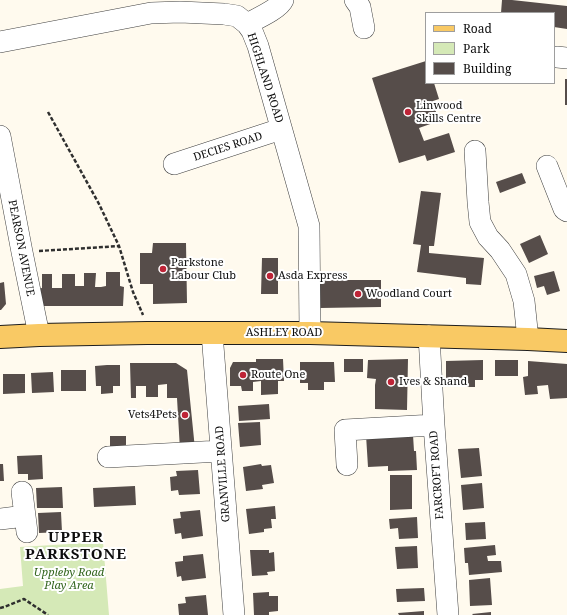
<!DOCTYPE html>
<style>
body{margin:0}
#map{position:relative;width:567px;height:615px;overflow:hidden;background:#fffaee;font-family:"Noto Serif",serif}
canvas{display:block}
.legend{position:absolute;left:425px;top:12px;width:130px;height:72px;box-sizing:border-box;background:#fff;border:1px solid #9e9e9e;margin:0;padding:5px 7px;list-style:none;font-size:12px;color:#0d0d0d}
.legend li{display:flex;align-items:center;gap:8px;height:20px}
.legend b{width:20px;border:1px solid #9e9e9e}
</style>
<div id="map">
<canvas width="567" height="615"></canvas>
<ul class="legend">
<li><b style="height:5px;background:#f9c964"></b>Road</li>
<li><b style="height:11px;background:#d5e9b7"></b>Park</li>
<li><b style="height:11px;background:#564d4a"></b>Building</li>
</ul>
</div>
<script>
const context = document.querySelector('canvas').getContext('2d');
context.lineJoin = 'round';
function fillPath(path, color) {
  context.fillStyle = color;
  context.fill(path, 'evenodd');
}
function stroke(path, color, width, dash) {
  context.strokeStyle = color;
  context.lineWidth = width;
  context.lineCap = dash ? 'butt' : 'round';
  context.setLineDash(dash || []);
  context.stroke(path);
}
function label(font, color, halo, rows, align = 'center') {
  context.font = font + ' "Noto Serif",serif';
  context.lineWidth = 4;
  context.setLineDash([]);
  context.textBaseline = 'middle';
  context.strokeStyle = halo;
  context.fillStyle = color;
  for (const [text, x, y, turn = 0] of rows) {
    context.save();
    context.translate(x, y);
    context.rotate((+turn || 0) * Math.PI / 180);
    context.textAlign = isNaN(turn) ? turn : align;
    if (halo) context.strokeText(text, 0, 0);
    context.fillText(text, 0, 0);
    context.restore();
  }
}
fillPath(new Path2D(`
 M103 542 109 615H0V589L23 586 20 547Z`), '#d5e9b7');
fillPath(new Path2D(`
 M502 0H512L567 6V29L554 27V13H501Z
 M426 61V83H434L439 99 433 101 436 112 430 113 433 123 419 128 424 141 449 133 455 152 427 161 425 155 399 163 372 78Z
 M565 79H567V105H565Z
 M522 173 526 183 500 193 496 182Z
 M421 191 441 193 434 246H429V253L484 258 481 285 466 284V278L417 272 421 245 413 244Z
 M540 235 548 254 529 263 520 244Z
 M153 243H186L187 303 153 304V284H140V253H152Z
 M262 258H278V294H261Z
 M554 271 560 291 547 295 544 286 537 288 534 276Z
 M106 272H120V286L124 287 123 306H36V289L42 288V274H52V288H62V274H75V286H84V273H96L95 287H101L106 286Z
 M320 280H381V307L320 308Z
 M4 282 6 304 1 310H0V283Z
 M256 359H283L284 381H278V394L261 395V381L253 382V391H242L241 386H230V368L233 362H256Z
 M344 359H363V372H344Z
 M408 359 407 410 375 409V385L376 379 367 378 368 360Z
 M483 360V380H475V387H464L465 381 456 380V387H451V380H446V361Z
 M495 360H518V376H495Z
 M528 361 567 364V398L550 399 548 385 537 386 538 394 525 395 523 377 528 376Z
 M300 362H334L335 382H324V390H308V383H300Z
 M130 363H176L187 370 195 449 180 450 177 398H167V384L158 385V397H146V386H136V398H131Z
 M107 365H120V386H113V393L101 394V386H96L95 366Z
 M61 370H86V391H61Z
 M53 372 54 392 32 393 31 373Z
 M3 374H25V393L3 394Z
 M269 404 270 419 239 421 238 406Z
 M260 422 261 445 240 447 238 423Z
 M366 435H413L414 451H416L417 470 388 471V466L368 467Z
 M110 436H126V449H110Z
 M479 448 482 476 461 478 458 449Z
 M42 455 43 479 28 480V474H18L17 456Z
 M0 464H3L4 481H0Z
 M261 464 262 466 271 465 274 483 262 485 263 489 246 491 243 467Z
 M198 470 200 494 179 495 178 490 171 491 170 477 177 476 176 471Z
 M390 475H412V509L390 510Z
 M482 483 484 508 463 510 461 485Z
 M135 486 136 505 94 507 93 488Z
 M62 487 63 508H37L36 488Z
 M275 506 276 519H271L272 528 264 529V532L249 534 246 509Z
 M200 510 203 536 182 539 181 533 175 534 173 519 181 518 180 512Z
 M61 512 62 532 39 533 38 513Z
 M417 517 418 538 399 539 398 528 390 529 389 519Z
 M485 522 486 539 466 540 465 523Z
 M495 545 496 555 487 556 488 561H501L502 572 469 575 468 563H465L464 548Z
 M417 546 418 568 397 569 395 547Z
 M250 550H269V553L274 552 275 571 267 572 268 575 252 576Z
 M203 554 206 578 182 581 181 576 177 577 175 562 183 561V556Z
 M490 578 492 605 470 606 469 580Z
 M424 588 425 601 397 602 396 589Z
 M269 592V596H278V611L269 612V615H254L253 593Z
 M206 595 208 615H179L178 604 186 603 185 597Z
 M424 611V615H399L398 613Z
 M491 612V615H473L472 614Z`), '#564d4a');
const minor = new Path2D(`
 M355 0 360 7 364 28
 M247 24C256 19 279 9 283 0
 M0 42 151 13 180 12 224 14 237 16 247 24 252 31 258 46 309 226 310 333
 M557 57 567 58
 M0 136 22 252 39 335
 M475 151 478 202 480 222 488 237 500 250 516 274 524 301 528 339
 M174 164 281 129
 M547 166 564 209 567 211
 M212 333 234 615
 M429 336 434 425 448 615
 M108 457 221 451
 M347 465 345 430 434 425
 M22 492 27 532
 M0 519 25 516`);
const major = new Path2D(`
 M0 337 39 335 147 333H310L528 339 567 341`);
stroke(minor, '#404040', 22);
stroke(major, '#1e1e1e', 24);
stroke(new Path2D(`
 M48 112 99 204 119 246 133 292 143 315
 M39 251 119 246
 M0 608 4 607 24 599 48 615`), '#2f2f2f', 2.5, [4, 2]);
stroke(minor, '#fff', 21);
stroke(major, '#f9c964', 22);
for (const [x, y, r, color] of [
 [408,112,4,"#be2437"],
 [163,269,4,"#be2437"],
 [270,276,4,"#be2437"],
 [358,294,4,"#be2437"],
 [243,375,4,"#be2437"],
 [391,382,4,"#be2437"],
 [185,415,4,"#be2437"]
]) {
  const dot = new Path2D();
  dot.arc(x, y, r, 0, 2 * Math.PI);
  context.fillStyle = color;
  context.fill(dot);
  stroke(dot, '#fff', 1.5);
}
label('11px', '#0d0d0d', '#fff', [
 ["HIGHLAND ROAD",265,78,72],
 ["DECIES ROAD",228,147,-18],
 ["PEARSON AVENUE",21,248,79],
 ["ASHLEY ROAD",284,333],
 ["GRANVILLE ROAD",223,474,-94],
 ["FARCROFT ROAD",437,475,-94]
]);
label('11px', '#0d0d0d', '#fff', [
 ["Linwood",416,106],
 ["Skills Centre",416,119],
 ["Parkstone",171,263],
 ["Labour Club",171,276],
 ["Asda Express",278,276],
 ["Woodland Court",366,294],
 ["Route One",251,375],
 ["Ives & Shand",399,382],
 ["Vets4Pets",177,415,"right"]
], 'left');
label('italic 11px', '#32651d', '#fff', [
 ["Uppleby Road",69,573],
 ["Play Area",69,586]
]);
context.letterSpacing = '1px';
label('bold 15px', '#0d0d0d', '#fff', [
 ["UPPER",76,538],
 ["PARKSTONE",76,555]
]);
context.letterSpacing = '0px';
</script>
